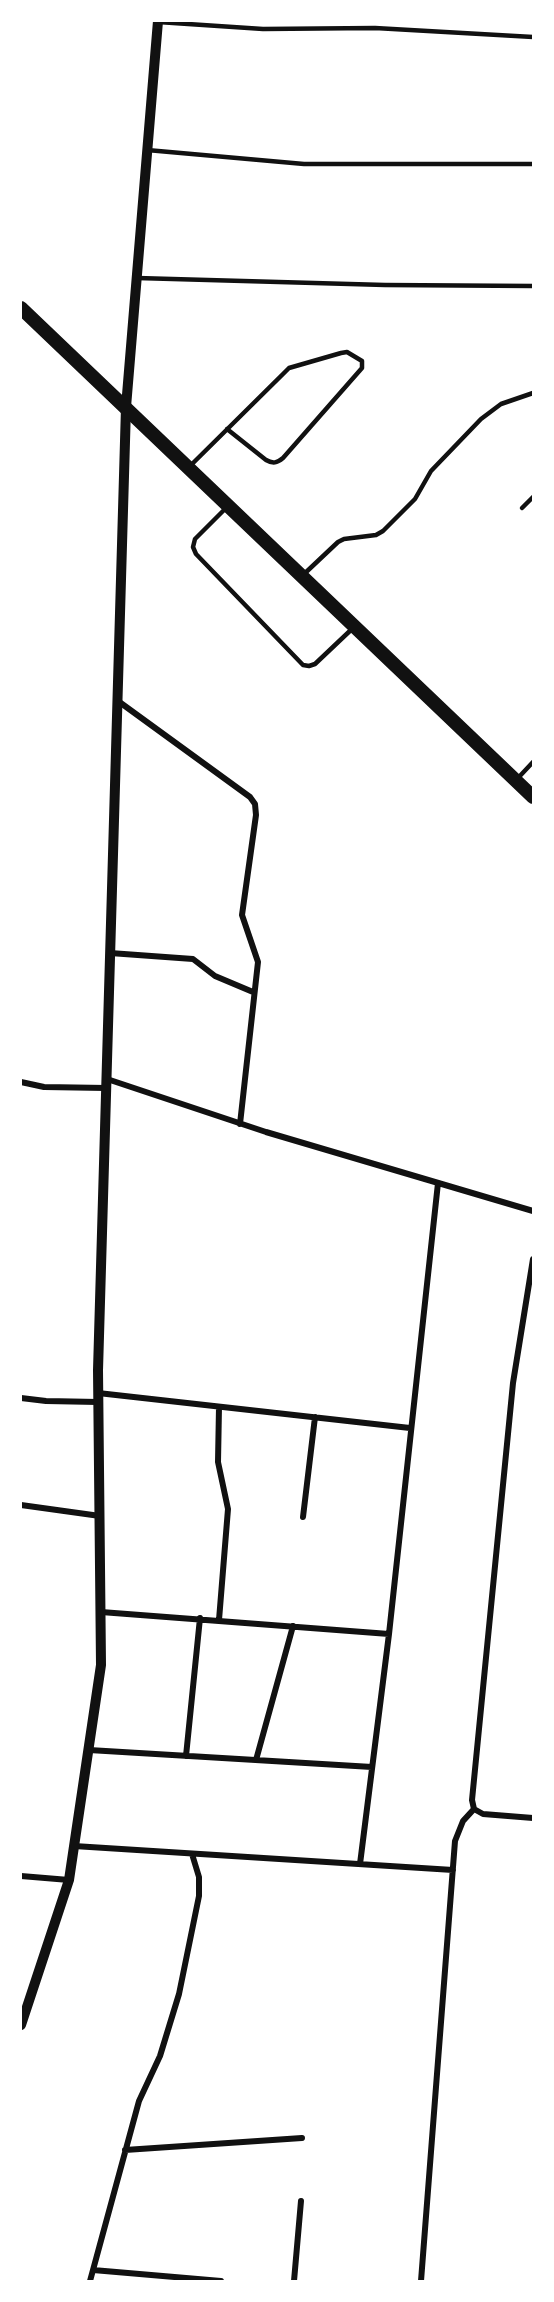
<!DOCTYPE html>
<style>
body{margin:0}
#map{position:relative;width:554px;height:2302px;overflow:hidden;background:#fff;font-family:"Public Sans",sans-serif}
canvas{display:block}
.frame{position:absolute;inset:0;border:22px solid #fff;pointer-events:none}
</style>
<div id="map">
<canvas width="554" height="2302"></canvas>
<div class="frame"></div>
</div>
<script>
const context = document.querySelector('canvas').getContext('2d');
context.lineJoin = 'round';
function stroke(path, color, width, dash) {
  context.strokeStyle = color;
  context.lineWidth = width;
  context.lineCap = dash ? 'butt' : 'round';
  context.setLineDash(dash || []);
  context.stroke(path);
}
stroke(new Path2D(`
 M158 22 263 29 375 28 533 37
 M147 150 304 164H533
 M137 278 385 285 533 286
 M189 467 283 374 289 368 341 353 347 352 362 361V368L283 458C277 463 273 464 266 460L227 429
 M227 507 195 539 193 547 196 554 303 665 309 666 315 664 353 628
 M522 508 533 497
 M303 575 338 542 344 539 376 535 383 531 415 499 431 471 481 419 501 404 533 393
 M518 778 533 762`), '#111', 4.5);
stroke(new Path2D(`
 M118 701 250 797 255 804 256 815 242 915 258 962 240 1124
 M110 953 193 959 215 976 253 992
 M107 1079 266 1132 533 1211
 M21 1082 44 1087 106 1088
 M533 1259 513 1383 472 1800 474 1809 483 1814 533 1818
 M98 1393 410 1428
 M21 1398 46 1401 98 1402
 M219 1407 218 1462 228 1509 219 1620
 M21 1505 100 1516
 M303 1517 315 1417
 M101 1612 389 1634
 M89 1750 372 1767
 M186 1756 200 1618
 M256 1760 293 1626
 M74 1846 453 1870
 M360 1864 389 1634 438 1183
 M21 1876 69 1880
 M125 2150 302 2138
 M93 2270 221 2281
 M90 2281 139 2101 160 2056 179 1994 199 1896V1877L192 1854
 M294 2281 301 2201
 M421 2281 455 1841 463 1821 474 1809`), '#111', 6);
stroke(new Path2D(`
 M21 2025 69 1880 101 1665 98 1370 126 407 158 21`), '#111', 10);
stroke(new Path2D(`
 M21 308 533 797`), '#111', 14);
</script>
